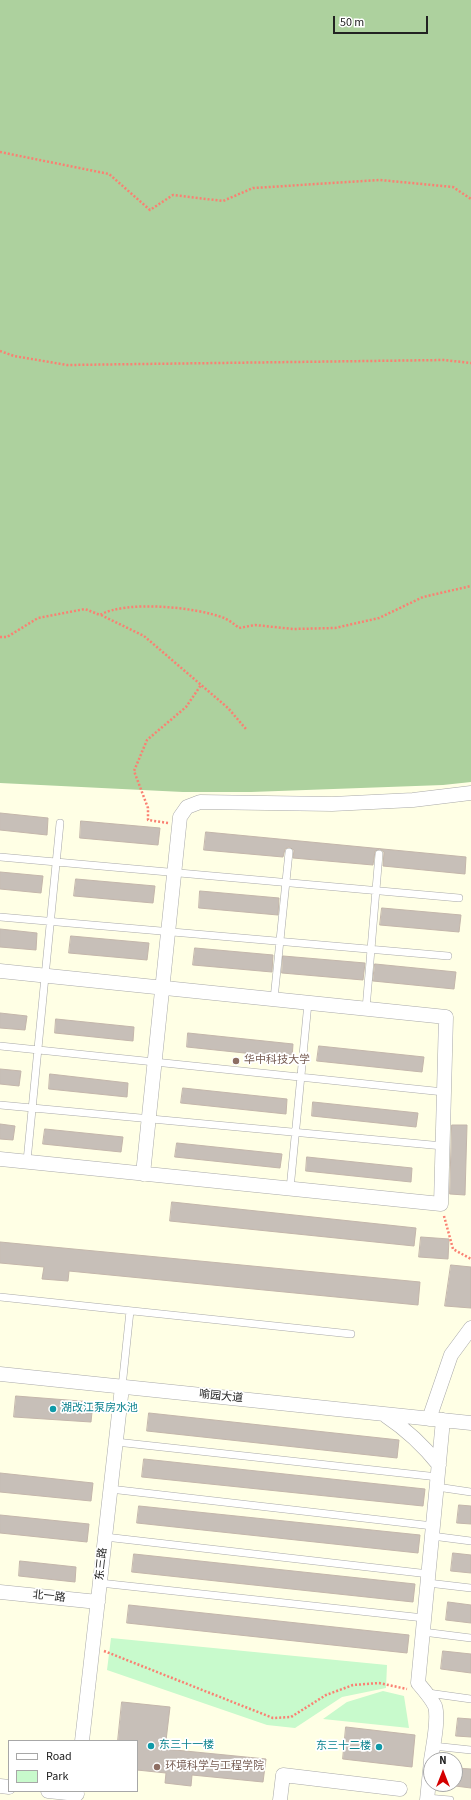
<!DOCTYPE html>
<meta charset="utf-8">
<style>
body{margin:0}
#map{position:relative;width:471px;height:1800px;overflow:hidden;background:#f2efe9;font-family:"Source Sans 3",sans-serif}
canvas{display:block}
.legend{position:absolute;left:8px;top:1740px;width:130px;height:52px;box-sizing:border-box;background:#fff;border:1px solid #a7a7a7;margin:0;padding:5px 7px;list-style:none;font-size:12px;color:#222}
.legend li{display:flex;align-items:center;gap:8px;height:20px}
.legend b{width:20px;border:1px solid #a7a7a7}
.north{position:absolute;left:423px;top:1752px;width:40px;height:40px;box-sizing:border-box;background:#fff;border:1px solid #a7a7a7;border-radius:50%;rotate:0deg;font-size:11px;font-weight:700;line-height:16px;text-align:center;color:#222}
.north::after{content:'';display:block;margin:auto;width:14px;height:18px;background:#d40000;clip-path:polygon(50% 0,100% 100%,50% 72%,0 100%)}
.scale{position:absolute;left:333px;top:16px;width:95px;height:18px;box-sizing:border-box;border:2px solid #222;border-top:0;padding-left:5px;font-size:12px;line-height:14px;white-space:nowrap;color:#222;-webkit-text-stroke:3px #fff;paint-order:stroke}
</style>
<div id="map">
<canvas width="471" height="1800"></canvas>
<ul class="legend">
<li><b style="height:5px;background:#fff"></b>Road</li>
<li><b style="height:11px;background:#c8facc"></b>Park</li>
</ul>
<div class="north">N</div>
<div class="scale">50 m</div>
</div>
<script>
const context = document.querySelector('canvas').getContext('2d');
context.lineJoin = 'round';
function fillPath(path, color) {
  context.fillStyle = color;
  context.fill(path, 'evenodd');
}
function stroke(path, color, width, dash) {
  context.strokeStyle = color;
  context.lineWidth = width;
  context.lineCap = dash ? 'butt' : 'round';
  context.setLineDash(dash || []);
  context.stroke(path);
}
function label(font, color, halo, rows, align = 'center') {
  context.font = font + ' "Source Sans 3","Noto Sans SC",sans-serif';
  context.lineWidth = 3.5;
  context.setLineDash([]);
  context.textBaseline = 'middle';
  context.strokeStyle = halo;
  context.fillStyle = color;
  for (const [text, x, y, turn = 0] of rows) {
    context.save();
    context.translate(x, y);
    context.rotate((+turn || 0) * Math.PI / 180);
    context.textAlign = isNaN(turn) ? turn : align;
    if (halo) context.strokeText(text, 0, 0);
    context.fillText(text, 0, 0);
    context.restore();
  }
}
fillPath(new Path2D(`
 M0 358 471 380V1800H0ZM9 1741H137V1791H9ZM431 1760H455V1784H431Z`), '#ffffe5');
fillPath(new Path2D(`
 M0 0H471V782L443 785 251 792H183L0 783Z`), '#add19e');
fillPath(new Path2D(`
 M111 1638 387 1665 386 1688 342 1697 295 1728 267 1725 107 1670Z
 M383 1691 404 1696 409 1728 323 1719 347 1702Z`), '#c8facc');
const building = new Path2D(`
 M0 813 48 818 47 835 0 830Z
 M81 821 160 828 158 845 80 838Z
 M206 832 466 857 465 874 383 866 384 852 380 849 375 851 373 865 293 858 294 850 289 847 285 849 283 857 204 850Z
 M0 872 43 876 41 893 0 889Z
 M76 879 155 886 153 903 74 896Z
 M200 891 279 898 278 915 199 908Z
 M382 908 461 915 459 932 380 925Z
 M0 929 37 933 36 950 0 947Z
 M71 936 149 943 147 960 69 953Z
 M195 948 273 955 272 972 193 965Z
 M283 956 365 963 363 980 282 973Z
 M375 964 456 972 454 989 373 981Z
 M0 1013 27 1016 25 1030 0 1028Z
 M56 1019 134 1027 133 1041 55 1033Z
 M188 1033 293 1044 292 1058 187 1047Z
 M319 1046 424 1057 422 1072 317 1061Z
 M0 1069 21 1071 19 1086 0 1084Z
 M50 1074 128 1083 127 1097 49 1089Z
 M183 1088 287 1099 286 1114 181 1103Z
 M313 1102 418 1113 416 1127 312 1116Z
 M0 1124 15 1126 13 1140 0 1139Z
 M452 1125H467L465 1195 450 1194Z
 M45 1129 123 1137 121 1152 43 1144Z
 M177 1143 282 1154 280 1168 175 1157Z
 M307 1157 412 1168 411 1182 306 1171Z
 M172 1202 416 1228 414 1246 170 1221Z
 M421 1237 449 1239 448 1259 419 1257Z
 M0 1242 420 1282 418 1305 69 1271 68 1281 42 1279 44 1267 0 1263Z
 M451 1265 471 1267V1308L445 1306Z
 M16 1396 93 1402 91 1422 14 1417Z
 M149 1413 399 1440 397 1458 147 1431Z
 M144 1459 425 1489 423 1506 142 1477Z
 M0 1473 93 1483 91 1501 0 1492Z
 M459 1505 471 1506V1524L457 1523Z
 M139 1506 420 1535 418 1553 137 1523Z
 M0 1515 89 1524 87 1542 0 1533Z
 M453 1553 471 1555V1573L451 1571Z
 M134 1554 415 1584 413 1602 132 1572Z
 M20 1561 76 1567 75 1582 19 1576Z
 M448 1602 471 1605V1623L446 1620Z
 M129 1605 409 1635 407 1653 127 1623Z
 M443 1651 471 1654V1673L441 1669Z
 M122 1702 170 1707 165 1749 266 1759 263 1782 192 1775 191 1786 165 1783 166 1773 137 1770V1741H118Z
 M458 1718 471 1719V1737L456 1736Z
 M346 1727 415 1735 412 1767 343 1759Z
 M455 1768 471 1769V1788L455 1786Z`);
fillPath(building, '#c7bfb8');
stroke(building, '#c4b6ab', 1);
const lane = new Path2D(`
 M0 857 459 898
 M0 917 448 956
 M274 999 289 852
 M366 1009 379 854
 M0 1046 444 1092
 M0 1105 443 1146
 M27 1161 60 823
 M290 1189 308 1003
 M0 1297 351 1334
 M122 1387 130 1311
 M116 1442 438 1477
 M437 1487 471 1492
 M110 1489 433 1526
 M432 1536 471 1541
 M105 1537 429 1574
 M100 1583 424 1618
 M428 1583 471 1588
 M423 1632 471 1638
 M428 1693 471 1699
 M433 1746 471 1750
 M427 1798 450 1800`);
const street = new Path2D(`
 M0 971 446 1017 441 1204 0 1159
 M143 1174 180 817 187 807 200 802 332 804 413 800 471 793
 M0 1374 471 1423
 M386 1416C407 1430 423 1445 439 1465
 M429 1419 451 1355 471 1328
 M0 1592 98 1602
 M82 1741 122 1387
 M431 1760C433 1746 439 1719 435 1706 431 1698 424 1690 418 1683L443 1420
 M0 1786 9 1787
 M48 1791 77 1794
 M280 1800 283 1775 400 1789
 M427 1800 431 1761`);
stroke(lane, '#a9a9a9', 8);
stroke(street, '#a9a9a9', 15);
stroke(new Path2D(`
 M0 152 109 174 150 210 173 195 223 201 253 188 380 180 453 187 471 199
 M0 351 14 356 67 365 444 360 471 363
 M101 615 144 636 228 708 246 729
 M0 637H7L38 618 85 609 100 615C126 600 196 607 224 618 229 620 234 624 239 628L255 625 293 629 335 628 379 618 423 597 471 586
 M168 823 148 820V808L134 771 147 740 186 707 201 685
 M444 1216 453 1249 471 1259
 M104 1651 273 1718 291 1717 326 1695 353 1685 379 1683 407 1689`), '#fa8072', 2.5, [2, 2]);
stroke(lane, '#fff', 7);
stroke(street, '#fff', 14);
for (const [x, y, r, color] of [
 [236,1061,4,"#8d6e63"],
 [53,1409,4,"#0f9aa8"],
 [151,1746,4,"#0f9aa8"],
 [379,1747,4,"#0f9aa8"],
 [157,1767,4,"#8d6e63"]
]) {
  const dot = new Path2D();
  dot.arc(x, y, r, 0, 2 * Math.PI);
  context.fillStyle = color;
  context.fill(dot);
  stroke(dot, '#fff', 1.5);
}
label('11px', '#785e54', '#fff', [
 ["华中科技大学",244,1061],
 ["环境科学与工程学院",165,1767]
], 'left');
label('11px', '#222', '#fff', [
 ["喻园大道",221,1397,6],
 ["东三路",102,1564,-84],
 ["北一路",49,1597,6]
]);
label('11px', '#0d838f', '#fff', [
 ["湖改江泵房水池",61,1409],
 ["东三十一楼",159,1746],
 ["东三十二楼",371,1747,"right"]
], 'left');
</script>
